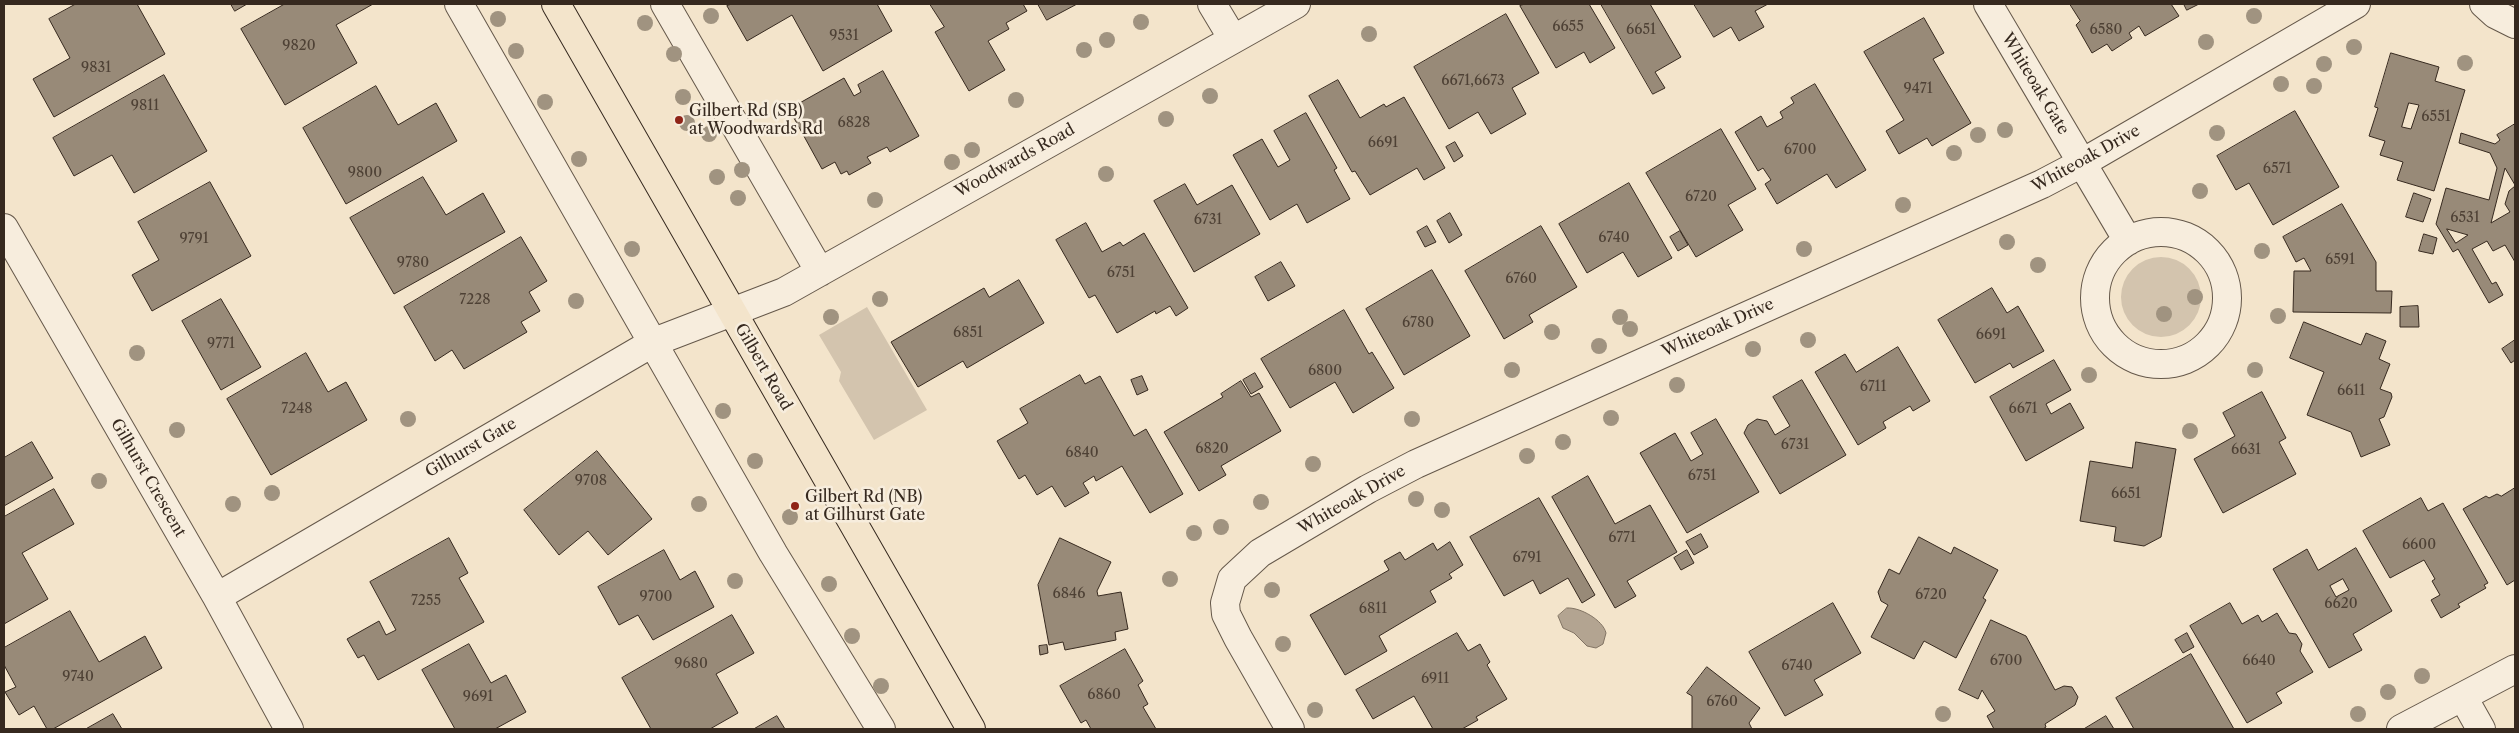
<!DOCTYPE html>
<style>
body{margin:0}
#map{position:relative;width:2519px;height:733px;overflow:hidden;background:#f3e4cb;font-family:"Libre Caslon Text",serif}
canvas{display:block}
.frame{position:absolute;inset:0;border:5px solid #36291f;pointer-events:none}
</style>
<div id="map">
<canvas width="2519" height="733"></canvas>
<div class="frame"></div>
</div>
<script>
const context = document.querySelector('canvas').getContext('2d');
context.lineJoin = 'round';
function fillPath(path, color) {
  context.fillStyle = color;
  context.fill(path, 'evenodd');
}
function stroke(path, color, width, dash) {
  context.strokeStyle = color;
  context.lineWidth = width;
  context.lineCap = dash ? 'butt' : 'round';
  context.setLineDash(dash || []);
  context.stroke(path);
}
function label(font, color, halo, rows, align = 'center') {
  context.font = font + ' "Libre Caslon Text",serif';
  context.lineWidth = 5;
  context.setLineDash([]);
  context.textBaseline = 'middle';
  context.strokeStyle = halo;
  context.fillStyle = color;
  for (const [text, x, y, turn = 0] of rows) {
    context.save();
    context.translate(x, y);
    context.rotate((+turn || 0) * Math.PI / 180);
    context.textAlign = isNaN(turn) ? turn : align;
    if (halo) context.strokeText(text, 0, 0);
    context.fillText(text, 0, 0);
    context.restore();
  }
}
fillPath(new Path2D(`
 M2121 297a40 40 0 1 1 80 0a40 40 0 1 1-80 0Z
 M867 307 927 410 874 440 839 381 841 372 819 335Z`), '#d3c4ae');
const water = new Path2D(`
 M1567 608C1580 607 1603 620 1606 633L1603 644 1596 648 1587 646 1574 633 1563 628 1558 616Z`);
fillPath(water, '#b3a491');
stroke(water, '#817363', 1);
const building = new Path2D(`
 M76 4H137L165 54 54 117 33 79 70 58 49 19Z
 M231 4H247L235 11Z
 M285 4H373L336 25 357 63 285 105 241 29Z
 M732 4H877L892 31 823 71 792 15 747 41 727 6Z
 M930 4H1023L1027 11 1006 23 1009 29 988 41 1005 70 969 91 935 32 944 27Z
 M1038 4H1077L1047 20Z
 M1525 4H1589L1615 48 1590 63 1584 52 1556 68 1520 6Z
 M1601 4H1650L1681 57 1655 72 1665 88 1653 94Z
 M1694 4H1768L1755 11 1764 27 1739 41 1731 27 1714 37Z
 M2070 4H2171L2179 16 2145 36 2139 26 2129 33 2132 38 2112 51 2107 44 2092 53 2076 25 2080 21Z
 M2184 4H2199L2187 10Z
 M1506 14 1539 73 1512 88 1526 114 1491 134 1478 112 1449 129 1414 67Z
 M1924 18 1944 53 1933 59 1971 123 1932 146 1927 138 1899 154 1886 131 1904 120 1864 52Z
 M2391 53 2439 67 2435 81 2465 90 2434 191 2397 180 2403 162 2380 155 2385 141 2369 136 2378 108 2375 107ZM2409 103 2419 105 2411 129 2402 127Z
 M883 71 919 136 890 152 887 147 867 157 871 163 849 175 847 171 841 174 835 162 822 169 789 109 844 78 854 96 861 92 858 85Z
 M164 75 207 151 134 193 112 155 74 176 53 138Z
 M1338 80 1360 118 1384 104 1386 107 1404 97 1445 168 1424 180 1417 168 1370 195 1355 171 1352 172 1309 96Z
 M1815 84 1866 170 1836 188 1827 174 1777 204 1765 184 1771 180 1763 168 1758 171 1735 132 1761 116 1767 127 1783 118 1780 112 1794 103 1791 98Z
 M376 86 398 125 436 103 457 141 346 204 303 128Z
 M2295 111 2339 187 2273 225 2249 183 2236 190 2217 156Z
 M1306 113 1337 168 1334 170 1350 199 1307 223 1297 204 1270 220 1233 155 1262 139 1278 167 1290 160 1274 131Z
 M2515 124V185L2505 168 2491 223 2510 212 2505 204 2509 191 2515 186V262L2505 245 2493 251 2487 241 2472 249 2492 284 2496 282 2503 295 2489 303 2458 249 2453 252 2436 224 2446 188 2489 200 2497 168 2490 153 2459 143 2461 133 2495 144 2500 140 2497 135ZM2447 229 2468 235 2456 243Z
 M1721 129 1756 189 1728 205 1743 230 1696 257 1646 173Z
 M1455 142 1463 156 1454 162 1446 147Z
 M423 177 446 215 483 193 505 232 394 294 350 218Z
 M210 182 251 256 152 311 132 275 159 260 138 222Z
 M1629 183 1672 258 1638 277 1623 252 1587 273 1559 224Z
 M1185 184 1197 205 1232 185 1260 234 1194 272 1154 201Z
 M2414 193 2431 199 2423 222 2406 217Z
 M2342 204 2376 262V291H2392L2391 313 2293 312 2294 271H2311L2304 258 2296 262 2283 237Z
 M1450 213 1462 235 1449 243 1437 221Z
 M1086 223 1102 252 1120 242 1123 246 1144 233 1188 308 1176 316 1170 306 1156 314 1155 311 1117 333 1095 295 1089 298 1056 240Z
 M1427 226 1436 242 1425 247 1417 232Z
 M1541 226 1577 287 1529 315 1533 322 1504 339 1465 271Z
 M1680 231 1688 245 1678 251 1670 237Z
 M2424 234 2437 238 2433 254 2419 251Z
 M521 237 547 281 529 292 540 311 521 322 527 332 464 369 452 350 435 361 404 307Z
 M1281 262 1295 286 1268 301 1255 277Z
 M1432 270 1470 336 1404 375 1366 309Z
 M1019 280 1044 323 967 368 963 361 918 387 891 342 984 288 989 297Z
 M1992 288 2007 313 2018 306 2044 351 2013 368 2010 363 1975 383 1938 320Z
 M221 299 261 367 221 390 182 321Z
 M2418 306 2419 327H2400V307Z
 M1344 310 1369 354 1372 352 1394 388 1353 413 1335 382 1290 408 1261 359Z
 M2304 322 2361 345 2366 333 2386 341 2379 359 2390 364 2380 389 2391 393 2392 397 2384 417 2379 419 2390 445 2361 457 2351 432 2307 415 2324 372 2290 358Z
 M2515 340V360L2511 363 2502 349Z
 M1898 347 1930 401 1913 411 1910 406 1883 422 1886 428 1858 445 1815 372 1845 354 1856 372Z
 M306 353 328 392 346 382 367 420 271 475 227 399Z
 M2054 360 2071 390 2046 404 2051 414 2070 403 2084 428 2026 461 1990 397Z
 M1255 373 1263 387 1251 394 1243 380Z
 M1080 375 1085 384 1100 376 1134 436 1146 429 1183 494 1150 513 1122 466 1096 481 1094 476 1083 483 1089 493 1065 507 1052 486 1037 495 1025 475 1019 479 997 441 1028 423 1020 409Z
 M1142 376 1148 390 1137 395 1131 380Z
 M1802 380 1846 455 1780 494 1744 433 1748 425 1757 419 1767 421 1775 435 1790 426 1773 397Z
 M1241 381 1251 397 1259 393 1281 431 1221 466 1226 475 1199 491 1164 432 1223 397 1221 394Z
 M2262 392 2286 438 2279 442 2296 474 2223 513 2194 459 2235 436 2223 413Z
 M1716 419 1759 492 1687 533 1640 453 1675 433 1691 461 1703 454 1691 433Z
 M32 442 53 478 4 506V458Z
 M2136 442 2176 449 2161 537 2144 546 2114 541 2116 527 2080 521 2090 461 2132 468Z
 M597 451 652 519 608 555 588 531 559 555 524 510Z
 M1588 476 1615 524 1650 505 1677 552 1627 581 1636 596 1615 608 1552 497Z
 M2515 488V580L2507 585 2463 509 2486 496 2489 498 2497 494 2501 496Z
 M54 489 74 524 22 553 48 599 4 624V517Z
 M1539 498 1595 595 1582 603 1568 578 1540 594 1533 580 1504 596 1470 537Z
 M2421 498 2428 511 2443 503 2488 583 2484 585 2486 588 2458 604 2460 607 2441 618 2431 600 2440 595 2432 581 2435 579 2424 560 2390 578 2363 531Z
 M1701 534 1708 547 1694 555 1686 542Z
 M1919 537 1951 554 1954 547 1998 570 1983 598 1986 600 1956 658 1924 641 1914 659 1871 637 1888 605 1881 601 1878 592 1889 569 1899 574Z
 M449 538 468 573 459 578 484 622 378 680 364 655 358 658 347 639 379 621 386 635 396 630 370 582Z
 M1060 538 1111 562 1097 591 1098 596 1121 592 1128 629 1115 632 1116 640 1065 650 1063 642 1049 645 1038 585Z
 M1450 542 1463 565 1449 574 1452 578 1430 591 1436 602 1379 636 1387 651 1345 675 1310 615 1389 570 1384 561 1400 552 1405 560 1433 543 1437 550Z
 M2356 548 2392 611 2353 634 2362 650 2329 668 2273 569 2307 549 2318 570ZM2343 579 2349 590 2336 597 2330 586Z
 M664 550 680 580 695 571 714 607 653 640 638 615 619 625 598 587Z
 M1687 550 1694 563 1681 570 1674 558Z
 M1833 603 1861 653 1814 680 1823 695 1785 716 1749 652Z
 M2230 603 2242 624 2258 615 2262 622 2277 613 2289 633 2296 634 2302 644 2300 651 2313 672 2276 693 2282 703 2247 723 2190 626Z
 M70 611 99 662 145 636 162 668 53 729H47L34 706 19 715 5 692 16 687 4 665V648Z
 M732 615 754 653 716 674 738 713 710 729H651L622 678Z
 M1991 620 2026 636 2055 690 2064 686 2072 687 2078 697 2075 705 2045 724 2046 727 2043 729H1994L1987 716 1995 711 1982 690 1978 699 1959 690Z
 M1457 633 1468 651 1480 644 1490 662 1487 665 1507 699 1476 717 1478 720 1462 729H1433L1414 696 1373 719 1356 690Z
 M2187 633 2194 647 2183 653 2175 640Z
 M469 644 491 683 506 675 526 712 495 729H455L422 670Z
 M1047 645 1048 653 1040 655 1039 646Z
 M1125 649 1143 681 1138 685 1148 704 1143 707 1156 729H1091L1086 720 1081 723 1060 686Z
 M2191 654 2234 729H2134L2116 698Z
 M1707 667 1760 708 1749 723 1752 729H1769H1692V696L1687 693Z
 M113 714 122 729H86Z
 M777 716 785 729H754Z
 M2106 716 2114 729H2084Z`);
fillPath(building, '#988a78');
stroke(building, '#36291f', 1);
const minor = new Path2D(`
 M459 4 773 553 881 729
 M665 4 820 272
 M1212 4 1233 39
 M1988 4 2128 241
 M2484 4 2495 14 2515 24
 M4 228 217 597 289 729
 M2095 298a66 66 0 1 1 132 0a66 66 0 1 1-132 0Z
 M217 597 654 342 784 292 1296 4
 M2463 697 2481 729
 M1290 729 1238 638 1226 614 1225 603 1232 579 1260 553 1368 489 1416 464 2042 184 2082 163 2356 4
 M2401 729 2515 669`);
const major = new Path2D(`
 M556 4 971 729`);
stroke(minor, '#65584a', 30);
stroke(major, '#36291f', 30);
stroke(minor, '#f7eddd', 28);
stroke(major, '#f3e4cb', 28);
context.fillStyle = '#a09380';
for (const [x, y] of [
 [711,16],
 [2254,16],
 [498,19],
 [1141,22],
 [645,23],
 [1369,34],
 [1107,40],
 [2206,42],
 [2354,47],
 [1084,50],
 [516,51],
 [674,54],
 [2465,63],
 [2324,64],
 [2281,84],
 [2314,86],
 [1210,96],
 [683,97],
 [1016,100],
 [545,102],
 [1166,119],
 [687,123],
 [2005,130],
 [2217,133],
 [709,134],
 [1978,135],
 [972,150],
 [1954,153],
 [579,159],
 [952,162],
 [742,170],
 [1106,174],
 [717,177],
 [2200,191],
 [738,198],
 [875,200],
 [1903,205],
 [2007,242],
 [632,249],
 [1804,249],
 [2262,251],
 [2038,265],
 [2195,297],
 [880,299],
 [576,301],
 [2164,314],
 [2278,316],
 [831,317],
 [1620,317],
 [1630,329],
 [1552,332],
 [1808,340],
 [1599,346],
 [1753,349],
 [137,353],
 [1512,370],
 [2255,370],
 [2089,375],
 [1677,385],
 [723,411],
 [1611,418],
 [408,419],
 [1412,419],
 [177,430],
 [2190,431],
 [1563,442],
 [1527,456],
 [755,461],
 [1313,464],
 [99,481],
 [272,493],
 [1416,499],
 [1261,502],
 [233,504],
 [699,504],
 [1442,510],
 [790,517],
 [1221,527],
 [1194,533],
 [1170,579],
 [735,581],
 [829,584],
 [1272,590],
 [852,636],
 [1283,644],
 [2422,676],
 [881,686],
 [2388,692],
 [1315,710],
 [1943,714],
 [2358,714]
]) {
  context.beginPath();
  context.arc(x, y, 8, 0, 2 * Math.PI);
  context.fill();
}
for (const [x, y, r, color] of [
 [679,120,5,"#8f2418"],
 [795,506,5,"#8f2418"]
]) {
  const dot = new Path2D();
  dot.arc(x, y, r, 0, 2 * Math.PI);
  context.fillStyle = color;
  context.fill(dot);
  stroke(dot, '#f7eddd', 2);
}
label('14px', '#4e4135', null, [
 ["6655",1568,27],
 ["6651",1641,30],
 ["6580",2106,30],
 ["9531",844,36],
 ["9820",299,46],
 ["9831",96,68],
 ["6671,6673",1473,81],
 ["9471",1918,89],
 ["9811",145,106],
 ["6551",2436,117],
 ["6828",854,123],
 ["6691",1383,143],
 ["6700",1800,150],
 ["6571",2277,169],
 ["9800",365,173],
 ["6720",1701,197],
 ["6531",2465,218],
 ["6731",1208,220],
 ["6740",1614,238],
 ["9791",194,239],
 ["6591",2340,260],
 ["9780",413,263],
 ["6751",1121,273],
 ["6760",1521,279],
 ["7228",475,300],
 ["6780",1418,323],
 ["6851",968,333],
 ["6691",1991,335],
 ["9771",221,344],
 ["6800",1325,371],
 ["6711",1873,387],
 ["6611",2351,391],
 ["7248",297,409],
 ["6671",2023,409],
 ["6731",1795,445],
 ["6820",1212,449],
 ["6631",2246,450],
 ["6840",1082,453],
 ["6751",1702,476],
 ["9708",591,481],
 ["6651",2126,494],
 ["6771",1622,538],
 ["6600",2419,545],
 ["6791",1527,558],
 ["6846",1069,594],
 ["6720",1931,595],
 ["9700",656,597],
 ["7255",426,601],
 ["6620",2341,604],
 ["6811",1373,609],
 ["6700",2006,661],
 ["6640",2259,661],
 ["9680",691,664],
 ["6740",1797,666],
 ["9740",78,677],
 ["6911",1435,679],
 ["6860",1104,695],
 ["9691",478,697],
 ["6760",1722,702]
]);
label('16px', '#36291f', '#f7eddd', [
 ["Whiteoak Gate",2035,84,59],
 ["Whiteoak Drive",2086,159,-29],
 ["Woodwards Road",1015,161,-29],
 ["Whiteoak Drive",1718,328,-24],
 ["Gilbert Road",763,367,60],
 ["Gilhurst Gate",471,448,-30],
 ["Gilhurst Crescent",148,478,60],
 ["Whiteoak Drive",1352,500,-30]
]);
label('16px', '#36291f', '#f7eddd', [
 ["Gilbert Rd (SB)",689,111],
 ["at Woodwards Rd",689,129],
 ["Gilbert Rd (NB)",805,497],
 ["at Gilhurst Gate",805,515]
], 'left');
</script>
